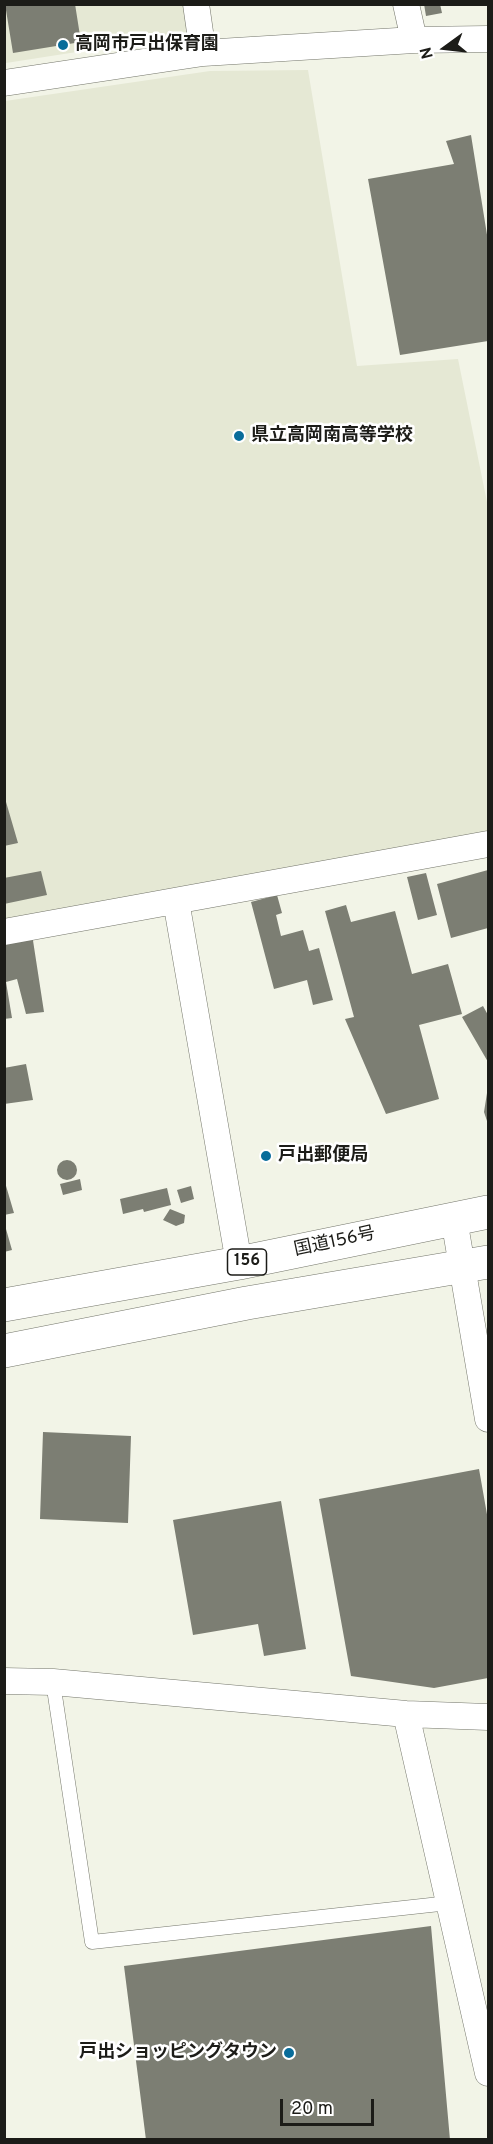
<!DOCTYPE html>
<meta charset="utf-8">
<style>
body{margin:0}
#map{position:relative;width:493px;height:2144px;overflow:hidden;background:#f2f4e7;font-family:Overpass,sans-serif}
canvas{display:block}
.frame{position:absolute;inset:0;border:6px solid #1c1c18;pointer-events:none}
.north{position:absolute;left:415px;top:18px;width:60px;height:60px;-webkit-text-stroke:4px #fff;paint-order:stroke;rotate:255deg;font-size:16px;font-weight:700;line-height:24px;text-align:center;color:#1c1c18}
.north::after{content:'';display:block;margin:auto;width:21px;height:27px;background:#1c1c18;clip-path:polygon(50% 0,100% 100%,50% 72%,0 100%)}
.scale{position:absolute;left:280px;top:2099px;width:94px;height:27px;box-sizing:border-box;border:3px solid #1c1c18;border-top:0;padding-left:8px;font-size:18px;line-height:21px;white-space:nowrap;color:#1c1c18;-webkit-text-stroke:4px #fff;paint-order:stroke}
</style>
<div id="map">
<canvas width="493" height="2144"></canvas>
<div class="frame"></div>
<div class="north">N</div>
<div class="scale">20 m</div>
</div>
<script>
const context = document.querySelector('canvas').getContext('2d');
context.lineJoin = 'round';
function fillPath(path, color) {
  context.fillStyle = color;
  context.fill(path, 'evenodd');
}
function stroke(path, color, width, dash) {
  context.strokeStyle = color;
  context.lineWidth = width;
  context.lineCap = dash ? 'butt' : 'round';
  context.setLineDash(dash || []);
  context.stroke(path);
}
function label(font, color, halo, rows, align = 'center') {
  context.font = font + ' Overpass,"Noto Sans JP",sans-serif';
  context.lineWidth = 5;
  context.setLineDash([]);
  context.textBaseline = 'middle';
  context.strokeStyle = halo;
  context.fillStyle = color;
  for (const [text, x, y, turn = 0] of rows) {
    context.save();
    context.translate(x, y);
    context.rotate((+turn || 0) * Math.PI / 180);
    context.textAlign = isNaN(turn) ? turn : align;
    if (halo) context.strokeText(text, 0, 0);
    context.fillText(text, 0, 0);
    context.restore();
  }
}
fillPath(new Path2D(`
 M4 5H189L192 34 6 63Z
 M308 70 357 366 458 359 488 507V837L5 919V101L210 71Z`), '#e5e8d4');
fillPath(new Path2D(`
 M5 4H75L81 42 13 53Z
 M424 4H440L442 13 426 16Z
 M471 135 488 241V341L400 355 368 179 454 164 446 141Z
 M4 795 18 843 4 846Z
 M488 870V928L451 938 437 884Z
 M41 871 47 895 4 904V878Z
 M426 873 437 915 418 920 407 877Z
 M277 895 282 913 276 915 281 936 303 930 309 951 319 948 333 1000 313 1005 307 980 274 989 251 902Z
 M346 905 351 922 395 911 412 974 448 964 462 1014 419 1025 439 1099 386 1114 345 1019 354 1017 325 911Z
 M32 934 44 1012 26 1014 17 979 6 982 12 1018 4 1019 5 940Z
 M483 1006 488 1015V1062L462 1017Z
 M26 1064 33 1100 4 1104V1068Z
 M487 1093H488V1124L484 1112Z
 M57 1170a10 10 0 1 1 20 0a10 10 0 1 1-20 0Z
 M4 1179 14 1213 4 1215Z
 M80 1179 82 1190 63 1195 60 1184Z
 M191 1186 194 1199 181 1203 177 1190Z
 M167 1188 171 1205 144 1212 143 1209 123 1214 120 1199Z
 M170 1209 185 1215 184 1223 176 1226 163 1220Z
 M4 1222 12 1250 4 1252Z
 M43 1432 131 1436 128 1523 40 1519Z
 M479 1469 488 1520V1678L434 1688 351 1676 319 1499Z
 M281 1501 306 1649 264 1656 258 1624 193 1635 173 1520Z
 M431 1926 450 2140H146L124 1966Z`), '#7c7e73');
const service = new Path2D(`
 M53 1682 92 1942 449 1903`);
const minor = new Path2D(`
 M196 4 203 53
 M406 4 414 40
 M4 83 203 53 414 40 488 39
 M176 901 239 1263
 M4 932 488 844
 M454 1219 488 1419
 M4 1681 53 1682 406 1714 488 1717
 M406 1714 488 2073`);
const trunk = new Path2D(`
 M4 1305 239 1263 488 1212
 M4 1351 247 1303 488 1262`);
stroke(service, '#74766b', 15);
stroke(minor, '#74766b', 27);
stroke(trunk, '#74766b', 34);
stroke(service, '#fff', 14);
stroke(minor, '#fff', 26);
stroke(trunk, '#fff', 33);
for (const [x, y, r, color] of [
 [63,45,6,"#086c9a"],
 [239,436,6,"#086c9a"],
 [266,1156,6,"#086c9a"],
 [289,2053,6,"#086c9a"]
]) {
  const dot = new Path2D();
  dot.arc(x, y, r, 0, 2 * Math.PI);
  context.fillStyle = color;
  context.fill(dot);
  stroke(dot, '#fff', 2);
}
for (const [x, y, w] of [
 [247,1262,39]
]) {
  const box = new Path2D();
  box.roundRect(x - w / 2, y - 13, w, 26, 4.5);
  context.fillStyle = '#fff';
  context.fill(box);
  stroke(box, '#1c1c18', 1.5);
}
label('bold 16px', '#1c1c18', null, [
 ["156",247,1262]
]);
label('bold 18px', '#1c1c18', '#fff', [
 ["高岡市戸出保育園",75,45],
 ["県立高岡南高等学校",251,436],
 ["戸出郵便局",278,1156],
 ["戸出ショッピングタウン",277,2053,"right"]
], 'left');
label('18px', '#1c1c18', '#fff', [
 ["国道156号",335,1243,-12]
]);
</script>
